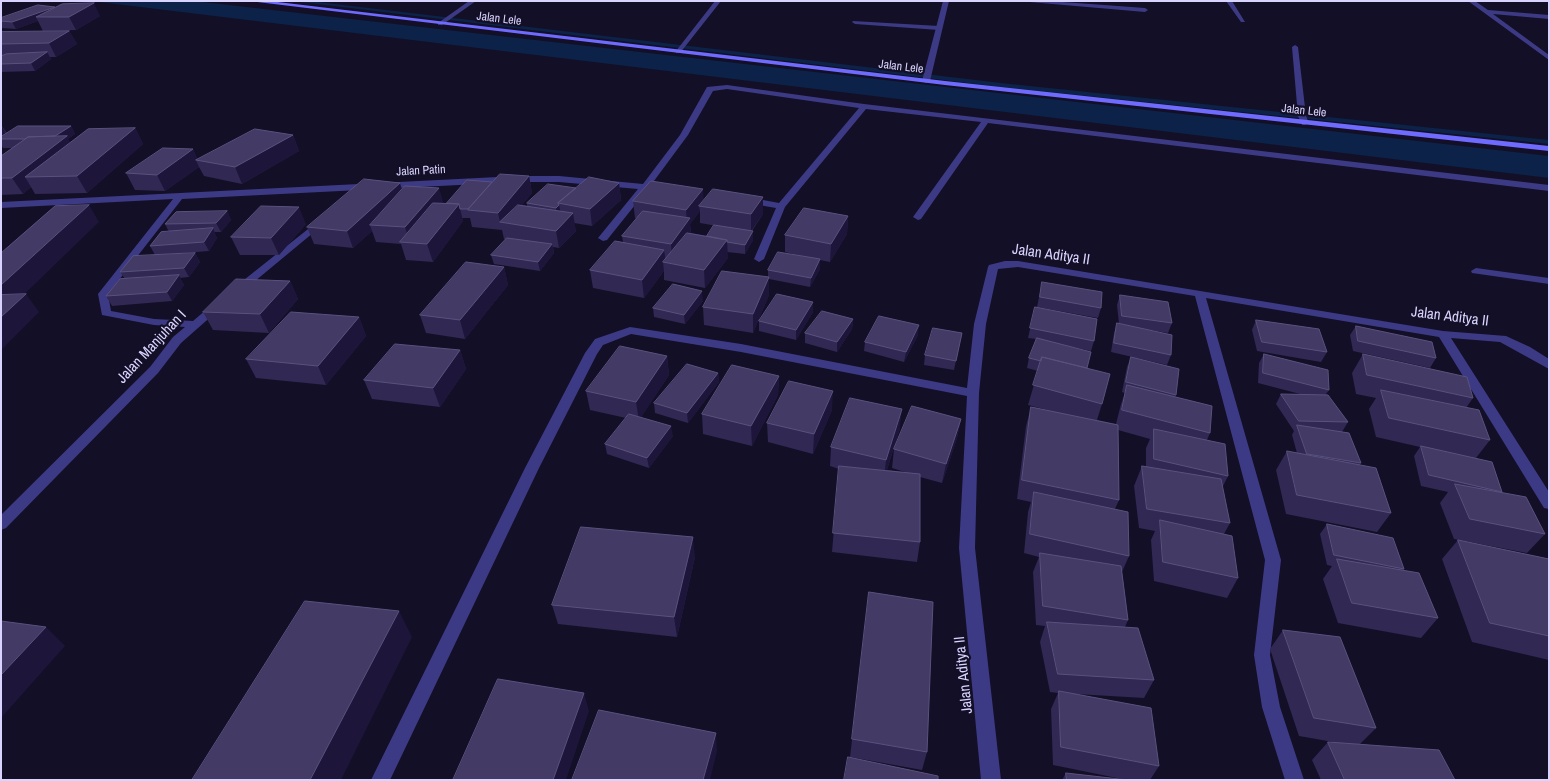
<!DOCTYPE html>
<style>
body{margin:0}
#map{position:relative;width:1550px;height:781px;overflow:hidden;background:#130f26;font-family:"Archivo Narrow",sans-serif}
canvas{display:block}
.frame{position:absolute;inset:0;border:2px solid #d9d4ff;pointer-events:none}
</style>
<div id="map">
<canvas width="1550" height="781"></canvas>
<div class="frame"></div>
</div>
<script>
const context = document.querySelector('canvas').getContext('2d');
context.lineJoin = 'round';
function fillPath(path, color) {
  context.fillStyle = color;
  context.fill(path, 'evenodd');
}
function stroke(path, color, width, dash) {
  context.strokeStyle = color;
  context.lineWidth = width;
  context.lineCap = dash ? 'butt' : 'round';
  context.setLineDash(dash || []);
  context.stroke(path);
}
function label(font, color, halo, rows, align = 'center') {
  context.font = font + ' "Archivo Narrow",sans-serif';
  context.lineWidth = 4.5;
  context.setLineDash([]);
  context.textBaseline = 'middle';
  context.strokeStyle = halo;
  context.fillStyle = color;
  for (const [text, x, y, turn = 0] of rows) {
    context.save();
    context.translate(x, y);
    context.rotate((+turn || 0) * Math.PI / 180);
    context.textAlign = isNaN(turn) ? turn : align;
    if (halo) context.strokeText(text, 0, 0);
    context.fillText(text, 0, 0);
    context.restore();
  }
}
fillPath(new Path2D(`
 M91 1H194L1549 156V178Z`), '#0c2248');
fillPath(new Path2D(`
 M292 1H310L1001 83 1549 140V144L1001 87Z`), '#0c2248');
fillPath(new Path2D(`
 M853 21 939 26 942 28 939 30 855 24 852 22Z`), '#3d3a85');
fillPath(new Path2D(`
 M469 1H476L442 25H438V23Z
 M715 1H721L680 53H676V51Z
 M943 1H949L930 81 926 83 922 81Z
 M1018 1H1049L1145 8 1148 10 1145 12Z
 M1226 1H1232L1245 22H1241Z
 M1468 1H1475L1488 10 1549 15V19L1493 14 1549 55V60Z
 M1295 45 1298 47 1306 116 1309 123 1305 125H1302L1298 116 1292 47Z
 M727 85 864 104 1549 185V191L988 123 921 219 918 220 913 217 981 122 866 109 785 207 764 259 759 262 754 259 776 208 747 203 742 200 747 197 779 203 859 108 727 89 713 91 688 135 651 185 666 187V191L647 190 607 240 603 241 598 238 638 189 559 182H518L182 199 108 294 111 311 154 319 193 321 213 304H221L223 306 181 343 158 373 6 528 1 530V515L150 367 173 337 185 327 154 325 102 315 98 294 173 199 1 208V202L518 176H559L643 184 680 135 707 87Z
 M322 218 325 219V223L243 291H235L234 289 235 287Z
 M1005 261H1018L1443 331 1506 336 1530 347 1549 359V369L1500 342 1451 338 1549 492V509L1544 508 1439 337 1206 298 1281 560 1270 655 1280 707 1304 780H1285L1262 707 1254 655 1265 560 1195 296 1018 267 998 269 986 324 979 393 975 548 1001 780H981L959 548 967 396 741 352 631 334 603 345 597 354 539 468 390 780H371L525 468 585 353 595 339 630 327 741 344 967 388 974 324 988 267 989 265Z
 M1476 268 1549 278V284L1472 273 1471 271Z`), '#3d3a85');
fillPath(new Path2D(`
 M249 1H269L945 81 1549 146V151L945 85Z`), '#6f6bff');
fillPath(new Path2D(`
 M100 16 76 30 43 31 38 21 16 29 1 28V18Z
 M69 31 77 44 56 57H50L51 59 35 71 1 72V32Z
 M1 125 7 133 71 126 75 134 68 139 70 143 135 128 143 144 87 193 35 194 31 187 23 194 1 195V156L13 148H3L1 145Z
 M293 135 299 151 242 184 204 176 199 167 165 191 135 190 126 173 193 149 197 159Z
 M529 176 532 193 522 205 527 206V203L576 188 619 183 621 200 592 226 574 223 576 231 559 248 553 247 554 253 540 271 494 264 491 255 506 240 504 239 502 230 472 227 470 218H462L463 221 433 262 406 260 401 244 376 242 372 231 353 248 314 244 307 227 402 190 443 203H447L492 183Z
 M633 201H703L763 214 752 231 753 240 745 254 727 252 728 258 705 288 664 280V271L644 298 593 288 590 270 623 242 622 236 637 218H635ZM700 211V223L723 227 707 236 691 233 690 224Z
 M227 211 231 220 221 232H214L217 238 209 251 173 254 195 253 200 262 189 277 180 278 184 285 172 301 112 306 106 296 125 279 120 272 155 255 150 246 169 232 165 224Z
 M848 216 847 234 830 262 820 260V269L810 287 769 279V295L753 333 704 325 703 307 768 277V270L805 257 785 252V235Z
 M306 224 279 255H240L231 237Z
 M504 267 508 285 465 339 426 333 420 315Z
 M290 281 298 299 269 333 213 330 203 312Z
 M1042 282 1101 308 1098 318 1037 307Z
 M1120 295 1172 323 1168 333 1144 329 1171 355 1167 365 1111 352 1114 333 1117 323 1119 324 1117 305Z
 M703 301 685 324 654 317 653 308Z
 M1035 307 1094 341 1091 351 1072 347 1087 368 1102 404 1097 420 1116 424 1121 404 1125 393 1122 392 1127 367 1131 357 1176 395 1175 397 1210 433 1207 440 1228 476 1222 488 1230 523 1224 534 1238 578 1227 598 1154 581 1151 540 1155 531 1139 528 1134 486 1142 466 1146 467V448L1150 439 1118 430 1119 500 1115 509 1129 556 1122 572 1128 620 1125 627 1154 680 1144 698 1076 694 1159 766 1150 780H1062L1066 773 1127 780 1053 765 1051 709 1058 693 1050 692 1040 642 1045 626 1036 625 1033 572 1039 557 1024 553 1028 512 1031 502 1017 499 1026 426 1031 407 1055 412 1028 405 1038 371 1027 368 1029 358 1036 339 1028 338Z
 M813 312 796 340 759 331V321Z
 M359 317 366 336 326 385 256 378 246 359Z
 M853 319 852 329 837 352 805 343V333Z
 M1256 320 1327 352 1321 362 1257 351 1252 330Z
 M1356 326 1436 358 1430 368 1353 351 1350 335Z
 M962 333 954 370 924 365 925 355Z
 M918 335 904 362 864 351 865 342Z
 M460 350 466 369 440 407 372 399 364 380Z
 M1264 354 1329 390 1326 394 1348 422 1342 432 1361 463 1360 465 1391 513 1377 532 1286 514 1276 470 1287 451 1297 453 1292 435 1294 431 1276 404 1281 394H1300L1258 383 1259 363Z
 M1363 354 1473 398 1466 408 1490 440 1476 458 1502 492 1545 534 1527 553 1454 539 1440 503 1448 492 1421 486 1414 456 1420 447 1376 437 1369 409 1376 398 1356 394 1352 373Z
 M667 356 669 375 641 417 673 436 649 468 607 454 605 444 626 418 590 410 586 391Z
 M718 373 719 382 688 423 655 413 654 403Z
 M779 376 778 395 752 446 703 434 702 414Z
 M832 410 813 454 768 442 767 423Z
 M961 419 957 438 942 483 920 477V542L917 562 832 552 839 469 830 466 831 447 900 428 887 470 905 472 892 468 894 449Z
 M1327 524 1404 569 1403 571 1438 618 1421 638 1338 623 1323 579 1332 566 1327 565 1320 534Z
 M1458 540 1549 559V660L1472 642 1442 559Z
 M695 557 677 637 558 624 552 605Z
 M869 592 927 752 922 770 850 757Z
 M1283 630 1376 728 1360 744 1455 780H1321L1312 760 1328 742 1339 743 1299 736 1270 649Z`), '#312854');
fillPath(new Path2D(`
 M94 3 100 16 76 30 69 17Z
 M55 7 49 17H36L38 21 16 29 12 22Z
 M69 31 77 44 56 57 49 43Z
 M47 52 51 59 35 71 31 63Z
 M1 125 7 135 1 139Z
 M71 126 75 134 68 139 76 152 25 177 31 187 23 194 12 178 52 139Z
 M135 128 143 144 87 193 77 176Z
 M293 135 299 151 242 184 235 167Z
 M193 149 198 160H196L199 167 165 191 157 175Z
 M529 176 532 193 507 223 500 222 498 213Z
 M400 183 405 200 370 225 372 231 353 248 347 231Z
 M619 183 621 200 592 226 590 209Z
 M439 188 444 205 410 243 405 227Z
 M703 189 704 206H699L700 211 690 224 691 236 672 261 671 244 687 222 686 210Z
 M763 197V214L751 231V214Z
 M459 204 463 221 433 262 427 244Z
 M89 205 99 222 10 308 1 296V285Z
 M559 205 561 214 557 217 556 208Z
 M299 207 306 224 279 255 271 238Z
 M227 211 231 220 221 232 216 223Z
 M573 213 576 231 559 248 556 231Z
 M848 216 847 234 830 262 831 244Z
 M213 228 217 238 209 251 204 242Z
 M753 231V240L745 254V245Z
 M727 240 728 258 705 288 704 270Z
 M552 244 554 253 540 271 538 262Z
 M664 250 666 262H663L664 271 644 298 642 280Z
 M195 253 200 262 189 277 184 268Z
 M820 259V269L810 287 811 278Z
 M504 267 508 285 465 339 460 320Z
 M179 275 184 285 172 301 167 292Z
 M769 277V295L753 333V314Z
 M290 281 298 299 269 333 260 314Z
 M702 291 703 301 685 324 684 315Z
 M26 294 39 312 2 349 1 317Z
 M813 302V312L796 340V330Z
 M359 317 366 336 326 385 318 366Z
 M853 319 852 329 837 352V342Z
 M919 325 918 335 904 362 906 352Z
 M460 350 466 369 440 407 433 388Z
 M667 356 669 375 639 421 636 402Z
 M718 373 719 382 688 423 687 413Z
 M779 376 778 395 752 446 751 426Z
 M833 391 832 410 813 454 814 434Z
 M902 409 900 428 884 479 886 460Z
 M961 419 957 438 942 483 946 464Z
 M671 426 673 436 649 468 647 458Z
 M693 537 695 557 677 637 674 617Z
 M399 611 412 637 341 780H310Z
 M46 627 65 646 1 718V675Z
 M584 693 589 711 566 780H553Z
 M716 733 717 751 710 780H703Z`), '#1d163a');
const building = new Path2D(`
 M94 3 69 17H36L62 4Z
 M38 5 55 7 12 22 1 21V18Z
 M69 31 49 43 1 44V32Z
 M47 52 31 63 1 64V56L6 54Z
 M18 126H71L55 136 28 137 25 139H1V137Z
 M135 128 77 176 25 177 88 129Z
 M255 129 293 135 235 167 196 160Z
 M67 136 12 178H1V156L28 137Z
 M163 148 193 149 157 175 126 173Z
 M500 174 529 176 498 213 468 210Z
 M589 177 619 183 590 209 558 203Z
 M364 179 400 183 347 231 307 227Z
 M467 180 492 182 468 209H460L459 204 447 203Z
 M651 181 703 189 686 210 633 201Z
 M548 184 576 188 558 203 559 205 556 208 527 203Z
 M405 186 439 188 405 227 370 225Z
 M713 189 763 197 751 214 699 206Z
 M433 203 459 204 427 244 400 242Z
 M89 205 1 285V253L55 206Z
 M518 205 573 213 556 231 500 222Z
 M261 206 299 207 271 238 231 237Z
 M804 208 848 216 831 244 785 235Z
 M227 211 216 223 165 224 176 212Z
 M643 211 690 218 671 244 622 236Z
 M714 225 753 231 745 245 727 242V240L707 236Z
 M213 228 204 242 150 246 161 232Z
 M687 233 727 240 704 270 663 262Z
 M507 238 552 244 538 262 491 255Z
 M615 241 664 250 642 280 590 270Z
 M778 252 820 259 811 278 768 270Z
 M195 253 184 268 120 272 133 256Z
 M466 262 504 267 460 320 420 315Z
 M722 271 769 277 753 314 703 307Z
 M179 275 167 292 106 296 120 279Z
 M236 279 290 281 260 314 203 312Z
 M1042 282 1102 292 1101 308 1040 297Z
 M673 284 702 291 684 315 653 308Z
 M26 294 1 317V295Z
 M777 294 813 302 796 330 759 321Z
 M1120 295 1168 302 1172 323 1122 316Z
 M1035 307 1097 319 1094 341 1030 328Z
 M822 311 853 319 837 342 805 333Z
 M291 312 359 317 318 366 246 359Z
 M879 316 919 325 906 352 865 342Z
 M1256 320 1319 329 1327 352 1262 342Z
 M1117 323 1172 335 1171 355 1114 343Z
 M1356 326 1432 342 1436 358 1358 341Z
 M933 328 962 333 956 361 925 355Z
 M1037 338 1091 352 1087 368 1042 357 1041 361 1029 358Z
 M395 344 460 350 433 388 364 380Z
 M620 346 667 356 636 402 586 391Z
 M1264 354 1328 370 1329 390 1263 373Z
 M1363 354 1467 377 1473 398 1367 375Z
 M1042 357 1110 374 1102 404 1033 385Z
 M1131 357 1179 369 1176 395 1126 382Z
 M687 364 718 373 687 413 654 403Z
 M732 365 779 376 751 426 702 414Z
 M789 381 833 391 814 434 767 423Z
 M1127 385 1212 406 1210 433 1122 410Z
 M1381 390 1479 410 1490 440 1389 418Z
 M1281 394 1328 395 1348 422 1299 421Z
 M850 398 902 409 886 460 831 447Z
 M912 406 961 419 946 464 894 449Z
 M1031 407 1118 425 1119 500 1022 480Z
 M629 414 671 426 647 458 605 444Z
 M1297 425 1349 433 1361 463 1307 454Z
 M1154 429 1225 444 1228 476 1154 459Z
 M1421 446 1492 462 1502 492 1429 475Z
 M1287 451 1376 468 1391 513 1297 495Z
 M839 466 920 474V542L833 533Z
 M1142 466 1221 479 1230 523 1147 509Z
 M1455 484 1526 497 1545 534 1470 519Z
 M1034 492 1128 512 1129 556 1030 534Z
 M1160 520 1232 536 1238 578 1163 562Z
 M1327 524 1393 538 1404 569 1334 555Z
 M581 527 693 537 674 617 552 605Z
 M1458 540 1549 559V636L1490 623Z
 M1040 553 1121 566 1128 620 1043 606Z
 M1337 559 1419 573 1438 618 1352 603Z
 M869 592 933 602 927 752 852 739Z
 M305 601 399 611 310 780H192Z
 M1 621 46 627 1 675Z
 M1047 622 1138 628 1154 680 1058 674Z
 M1283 630 1340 637 1376 728 1314 718Z
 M498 679 584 693 553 780H453Z
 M1059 691 1151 708 1159 766 1061 747Z
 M599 710 716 733 703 780H572Z
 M1328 742 1439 750 1455 780H1345Z
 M848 757 938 776V780H844Z
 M1066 773 1128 780H1067Z`);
fillPath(building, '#433a66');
stroke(building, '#5a527e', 1);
label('12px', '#d9d4ff', '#130f26', [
 ["Jalan Lele",499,19,7],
 ["Jalan Lele",901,67,7],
 ["Jalan Lele",1304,111,6],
 ["Jalan Patin",421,171,-3]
]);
label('15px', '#d9d4ff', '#130f26', [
 ["Jalan Aditya II",1051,255,8],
 ["Jalan Aditya II",1450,317,7],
 ["Jalan Manjuhan I",152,347,-47],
 ["Jalan Aditya II",964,675,-96]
]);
</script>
